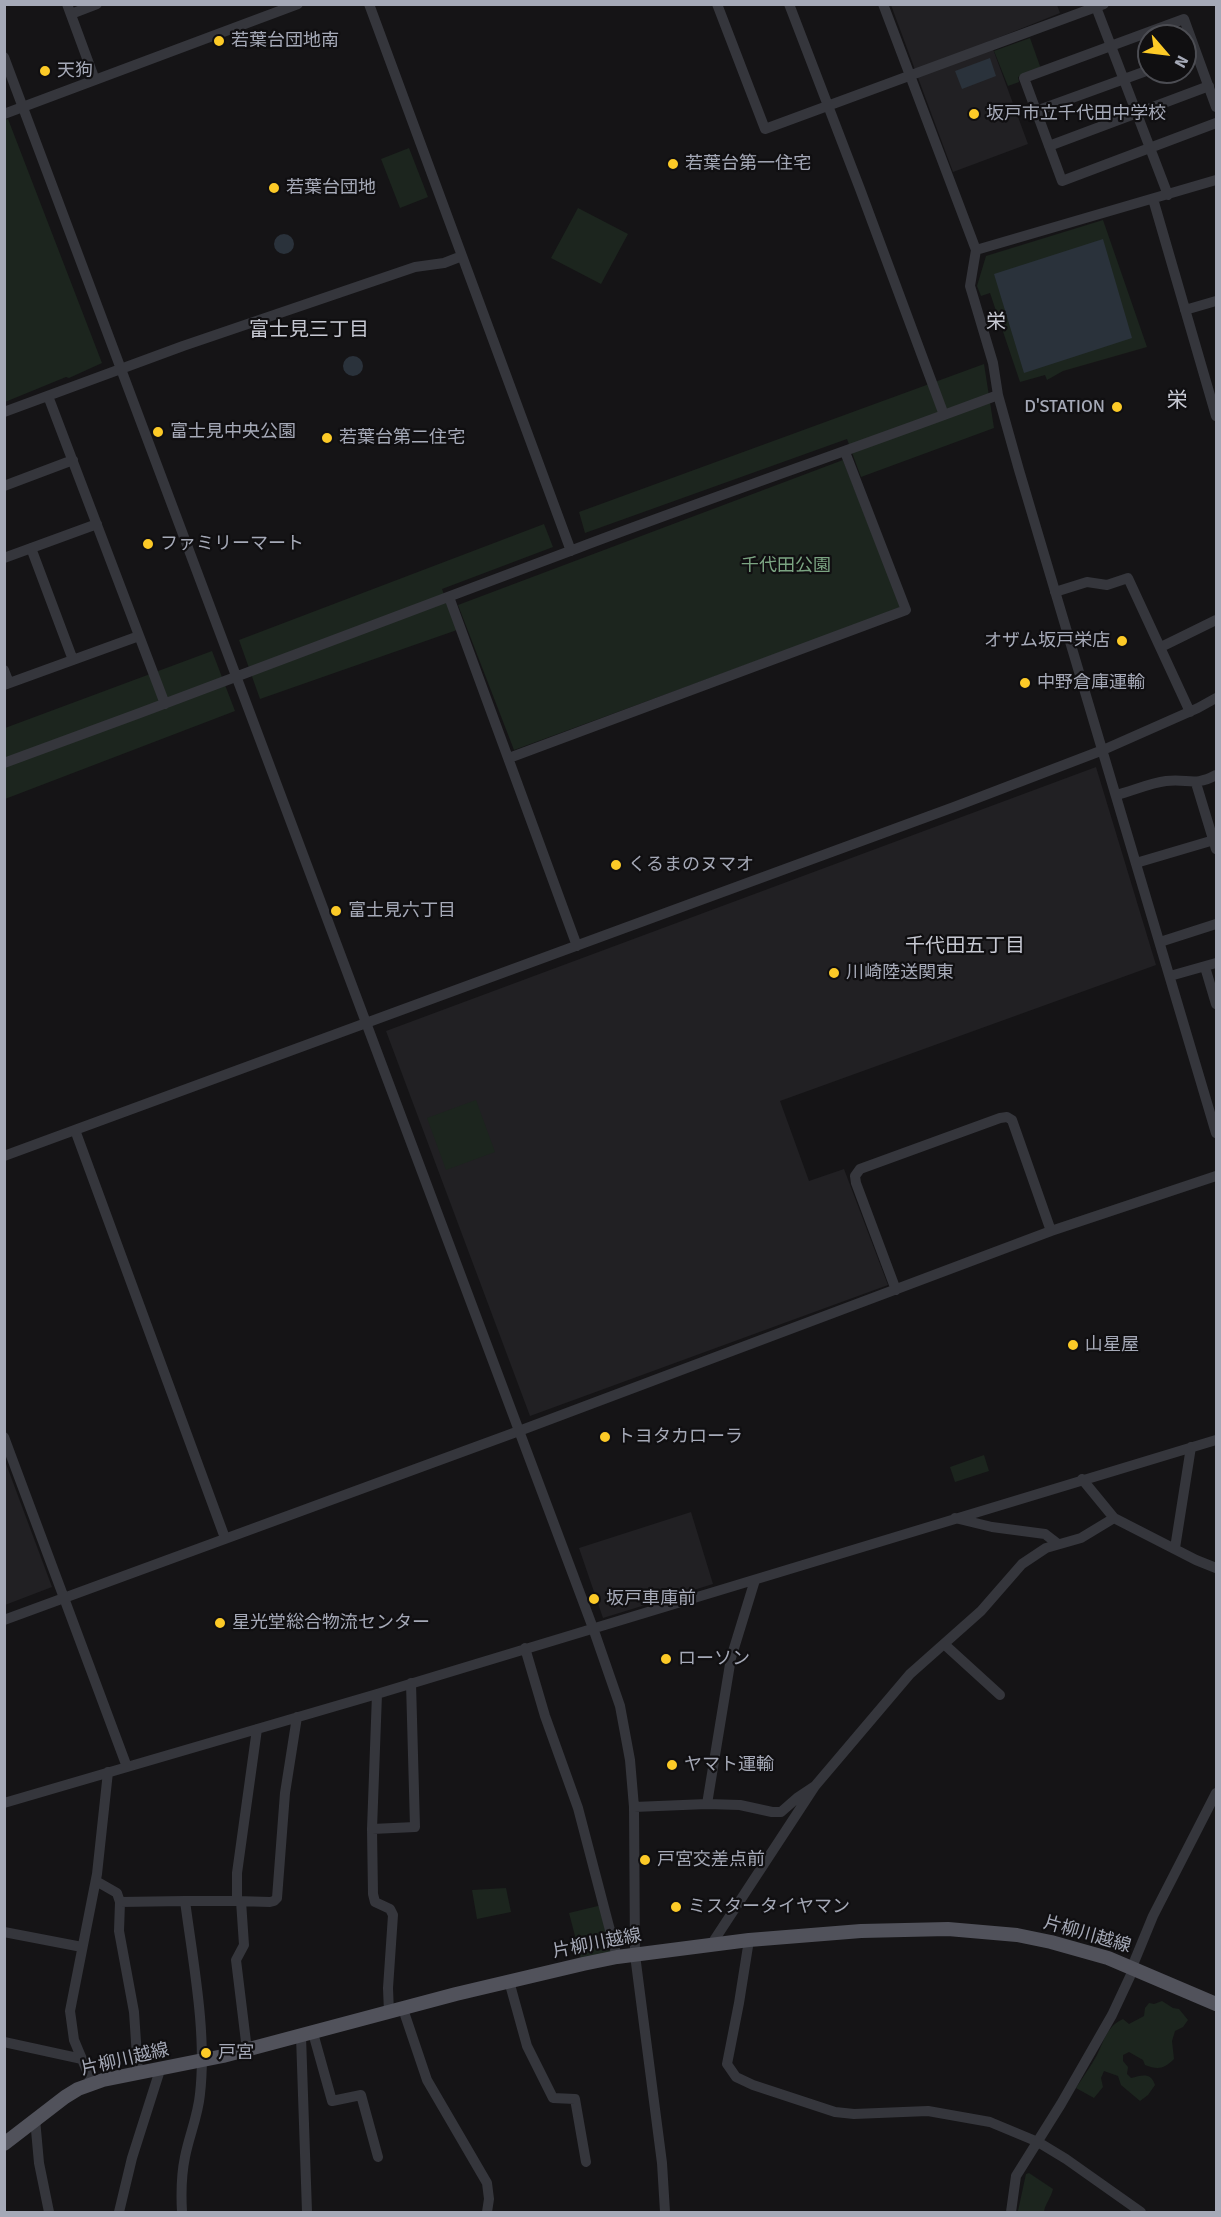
<!DOCTYPE html>
<meta charset="utf-8">
<style>
body{margin:0}
#map{position:relative;width:1221px;height:2217px;overflow:hidden;background:#151416;font-family:Signika,sans-serif}
canvas{display:block}
.frame{position:absolute;inset:0;border:6px solid #a5a9b7;pointer-events:none}
.north{position:absolute;left:1137px;top:24px;width:60px;height:60px;box-sizing:border-box;background:#100f11;border:2px solid #4c4d53;border-radius:50%;rotate:118deg;font-size:16px;font-weight:700;line-height:24px;text-align:center;color:#a5a9b7}
.north::after{content:'';display:block;margin:auto;width:21px;height:27px;background:#fcca27;clip-path:polygon(50% 0,100% 100%,50% 72%,0 100%)}
</style>
<div id="map">
<canvas width="1221" height="2217"></canvas>
<div class="frame"></div>
<div class="north">N</div>
</div>
<script>
const context = document.querySelector('canvas').getContext('2d');
context.lineJoin = 'round';
function fillPath(path, color) {
  context.fillStyle = color;
  context.fill(path, 'evenodd');
}
function stroke(path, color, width, dash) {
  context.strokeStyle = color;
  context.lineWidth = width;
  context.lineCap = dash ? 'butt' : 'round';
  context.setLineDash(dash || []);
  context.stroke(path);
}
function label(font, color, halo, rows, align = 'center') {
  context.font = font + ' Signika,"Noto Sans JP",sans-serif';
  context.lineWidth = 4.5;
  context.setLineDash([]);
  context.textBaseline = 'middle';
  context.strokeStyle = halo;
  context.fillStyle = color;
  for (const [text, x, y, turn = 0] of rows) {
    context.save();
    context.translate(x, y);
    context.rotate((+turn || 0) * Math.PI / 180);
    context.textAlign = isNaN(turn) ? turn : align;
    if (halo) context.strokeText(text, 0, 0);
    context.fillText(text, 0, 0);
    context.restore();
  }
}
fillPath(new Path2D(`
 M891 5H1057L1060 13 990 41 1028 144 953 172Z
 M1096 767 1156 965 780 1101 809 1181 844 1169 888 1285 530 1416 386 1031Z
 M5 1461 52 1587 5 1605H4Z
 M691 1512 713 1584 603 1618 579 1548Z`), '#212023');
fillPath(new Path2D(`
 M1030 38 1041 69 1018 77 1019 82 1008 86 994 51Z
 M8 119 102 363 69 378 66 377 5 402 4 120Z
 M409 148 428 197 400 208 381 159Z
 M578 208 628 234 601 284 551 258Z
 M1103 220 1147 347 1063 371 1047 380 1045 375 1020 382 990 293 981 296 977 286 986 256Z
 M984 364 994 428 861 477 847 439 585 533 579 512Z
 M843 460 901 608 514 750 458 605Z
 M544 524 553 547 442 589 457 630 260 699 239 640Z
 M212 651 235 711 5 799V728Z
 M476 1100 495 1152 446 1170 427 1118Z
 M984 1455 989 1471 955 1482 950 1467Z
 M506 1888 511 1912 477 1919 472 1890Z
 M602 1905 612 1951 610 1953 581 1959 569 1913Z
 M1162 2001 1173 2008 1179 2009 1188 2020 1183 2027 1175 2031 1172 2041 1174 2059C1164 2069 1158 2070 1145 2065L1143 2060 1129 2052 1123 2055V2061L1128 2067 1127 2074 1131 2078C1142 2075 1151 2072 1155 2085L1148 2095 1140 2101 1121 2085 1118 2076 1104 2071 1101 2078 1103 2087 1094 2098 1076 2088C1083 2077 1091 2066 1097 2055 1104 2041 1107 2026 1123 2019L1129 2024 1144 2016 1145 2008 1149 2003 1154 2004Z
 M1029 2173 1053 2189C1051 2198 1045 2204 1044 2212L1018 2211 1026 2174Z`), '#1c251e');
fillPath(new Path2D(`
 M990 58 996 76 962 89 955 71Z
 M274 244a10 10 0 1 1 20 0a10 10 0 1 1-20 0Z
 M1103 239 1132 338 1024 373 994 274Z
 M343 366a10 10 0 1 1 20 0a10 10 0 1 1-20 0Z`), '#2a323b');
stroke(new Path2D(`
 M67 4 95 80
 M369 4 571 551
 M717 4 765 129 1104 4
 M789 4 860 189 944 415
 M883 4 976 250 970 286 993 363 998 395 1019 470 1216 1133
 M1096 7 1168 195
 M71 14 97 4
 M4 57 593 1628 620 1706 630 1760 634 1807 635 1955 662 2163 665 2212
 M1216 107 1184 19 1024 78 1062 181 1216 123
 M1036 111 1149 70
 M4 114 298 4
 M1049 146 1209 86
 M1153 199 1216 416
 M976 250 1216 180
 M1185 310 1216 301
 M48 396 165 704
 M4 412 183 346 415 267 444 263 462 256
 M4 486 73 460
 M31 548 73 660
 M4 558 97 524
 M1055 592 1087 582 1107 585 1128 578 1190 712
 M449 597 577 946
 M1161 647 1216 620
 M4 670 9 683
 M4 685 139 636
 M509 758 906 610 845 452
 M4 763C196 693 387 620 578 548 718 495 859 447 998 395
 M1196 783 1216 849
 M1116 795C1132 791 1150 783 1166 781 1188 778 1194 787 1216 775
 M1136 863 1214 840
 M1160 942 1216 924
 M1205 967 1216 1004
 M1170 976 1216 963
 M75 1130 225 1538
 M4 1156 954 807 1103 750 1198 708 1216 698
 M896 1290 856 1183 855 1176 860 1169 1000 1118 1007 1117 1012 1120 1051 1231
 M4 1437 127 1767
 M1082 1479 1114 1518 1196 1560 1216 1568
 M955 1518 992 1527 1045 1534 1058 1544
 M1175 1548 1191 1447
 M4 1620 519 1431 1051 1231 1216 1176
 M944 1644 1000 1695
 M525 1648 545 1716 578 1808 617 1957
 M377 1694 372 1829 415 1827 411 1683
 M257 1729 237 1873V1901L270 1902 274 1901 277 1898 285 1793 297 1717
 M815 1786 910 1674 981 1611 1022 1564 1046 1548 1081 1538 1114 1518
 M4 1803 377 1694 1216 1440
 M707 1804 740 1805 772 1812H781L797 1798 815 1786 711 1945
 M634 1807 707 1804 731 1658 755 1580
 M372 1829 373 1894 375 1902 390 1909 393 1915 388 1988 389 2013
 M96 1881 117 1893 120 1902 119 1931 134 2012 138 2072
 M185 1901H237
 M241 1901 244 1945 236 1960 247 2050
 M120 1902 185 1901C193 1962 207 2033 200 2094 198 2116 189 2136 185 2157 181 2176 181 2194 182 2212
 M4 1932 82 1947
 M749 1940 739 2003 727 2064 736 2077 753 2085 835 2112 854 2114 928 2111 990 2122 1038 2142 1066 2159 1141 2212
 M1132 1967 1153 1916 1216 1793
 M509 1981 527 2046 553 2098 575 2099 586 2162
 M403 2009 427 2080 487 2183 489 2199 487 2212
 M313 2033 332 2101 361 2095 378 2157
 M301 2036 307 2212
 M4 2042 82 2059
 M92 2083 74 2040 70 2011 97 1874 108 1772
 M35 2119 39 2163 49 2212
 M119 2212 132 2158 160 2070
 M1011 2212 1016 2176 1061 2104 1112 2015 1134 1968`), '#35363c', 10);
stroke(new Path2D(`
 M4 2144 65 2097 78 2089 103 2080 223 2056 456 1994 583 1964 617 1957 749 1940 861 1931 948 1929 1017 1935 1051 1942 1108 1958 1216 2004`), '#51525b', 14);
for (const [x, y, r, color] of [
 [219,41,6,"#fcca27"],
 [45,71,6,"#fcca27"],
 [974,114,6,"#fcca27"],
 [673,164,6,"#fcca27"],
 [274,188,6,"#fcca27"],
 [1117,407,6,"#fcca27"],
 [158,432,6,"#fcca27"],
 [327,438,6,"#fcca27"],
 [148,544,6,"#fcca27"],
 [1122,641,6,"#fcca27"],
 [1025,683,6,"#fcca27"],
 [616,865,6,"#fcca27"],
 [336,911,6,"#fcca27"],
 [834,973,6,"#fcca27"],
 [1073,1345,6,"#fcca27"],
 [605,1437,6,"#fcca27"],
 [594,1599,6,"#fcca27"],
 [220,1623,6,"#fcca27"],
 [666,1659,6,"#fcca27"],
 [672,1765,6,"#fcca27"],
 [645,1860,6,"#fcca27"],
 [676,1907,6,"#fcca27"],
 [206,2053,6,"#fcca27"]
]) {
  const dot = new Path2D();
  dot.arc(x, y, r, 0, 2 * Math.PI);
  context.fillStyle = color;
  context.fill(dot);
  stroke(dot, '#100f11', 2);
}
label('18px', '#a5a9b7', '#100f11', [
 ["若葉台団地南",231,41],
 ["天狗",57,71],
 ["坂戸市立千代田中学校",986,114],
 ["若葉台第一住宅",685,164],
 ["若葉台団地",286,188],
 ["D'STATION",1105,407,"right"],
 ["富士見中央公園",170,432],
 ["若葉台第二住宅",339,438],
 ["ファミリーマート",160,544],
 ["オザム坂戸栄店",1110,641,"right"],
 ["中野倉庫運輸",1037,683],
 ["くるまのヌマオ",628,865],
 ["富士見六丁目",348,911],
 ["川崎陸送関東",846,973],
 ["山星屋",1085,1345],
 ["トヨタカローラ",617,1437],
 ["坂戸車庫前",606,1599],
 ["星光堂総合物流センター",232,1623],
 ["ローソン",678,1659],
 ["ヤマト運輸",684,1765],
 ["戸宮交差点前",657,1860],
 ["ミスタータイヤマン",688,1907],
 ["戸宮",218,2053]
], 'left');
label('18px', '#7ba482', '#100f11', [
 ["千代田公園",786,566]
]);
label('18px', '#a5a9b7', '#100f11', [
 ["片柳川越線",1087,1935,16],
 ["片柳川越線",597,1944,-11],
 ["片柳川越線",125,2060,-13]
]);
label('20px', '#c7c9d3', '#100f11', [
 ["栄",996,323],
 ["富士見三丁目",309,331],
 ["千代田五丁目",965,947]
]);
label('21px', '#c7c9d3', '#100f11', [
 ["栄",1177,401]
]);
</script>
